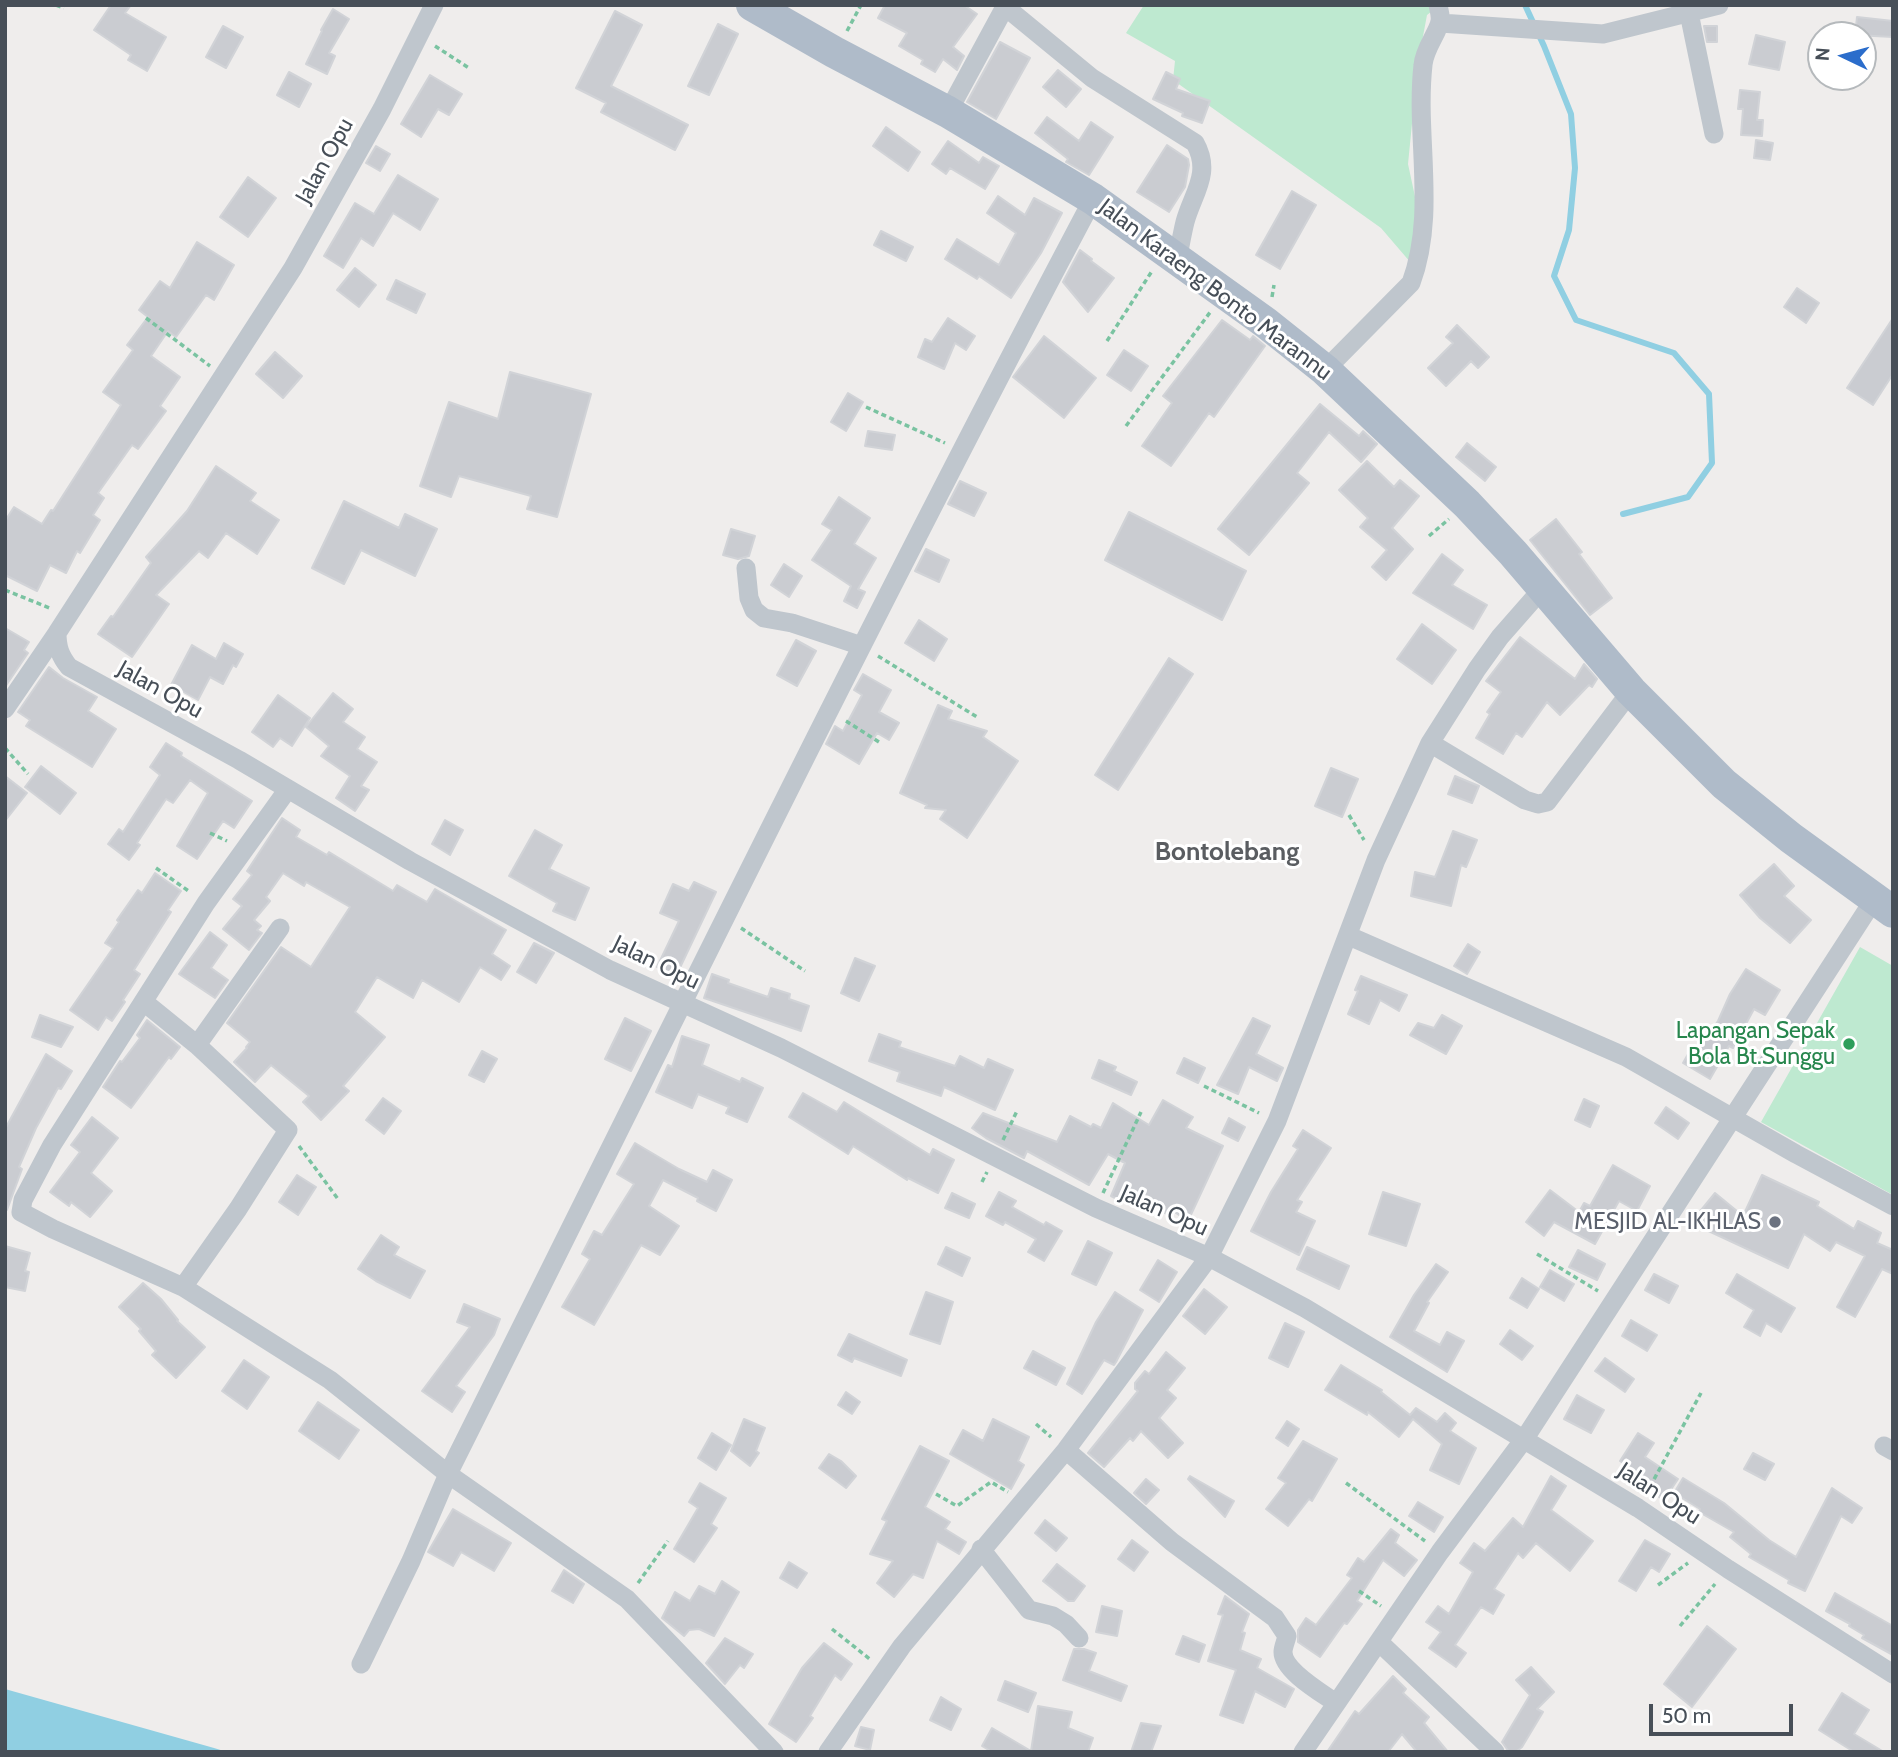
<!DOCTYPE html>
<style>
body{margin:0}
#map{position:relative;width:1898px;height:1757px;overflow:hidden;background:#efedec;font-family:Cabin,sans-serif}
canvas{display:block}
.frame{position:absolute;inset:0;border:7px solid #474f58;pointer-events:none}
.north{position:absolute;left:1807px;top:21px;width:70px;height:70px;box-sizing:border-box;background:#fff;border:2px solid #b5b9bc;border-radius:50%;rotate:275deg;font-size:19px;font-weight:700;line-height:28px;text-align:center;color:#474f58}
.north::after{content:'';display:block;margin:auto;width:24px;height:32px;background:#2b6dcb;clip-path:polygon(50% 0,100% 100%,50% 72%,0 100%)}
.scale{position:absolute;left:1649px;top:1704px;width:144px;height:32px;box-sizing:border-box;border:4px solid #474f58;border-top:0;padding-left:9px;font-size:21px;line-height:24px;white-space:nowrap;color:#474f58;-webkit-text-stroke:5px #fff;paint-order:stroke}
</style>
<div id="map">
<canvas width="1898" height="1757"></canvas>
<div class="frame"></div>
<div class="north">N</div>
<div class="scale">50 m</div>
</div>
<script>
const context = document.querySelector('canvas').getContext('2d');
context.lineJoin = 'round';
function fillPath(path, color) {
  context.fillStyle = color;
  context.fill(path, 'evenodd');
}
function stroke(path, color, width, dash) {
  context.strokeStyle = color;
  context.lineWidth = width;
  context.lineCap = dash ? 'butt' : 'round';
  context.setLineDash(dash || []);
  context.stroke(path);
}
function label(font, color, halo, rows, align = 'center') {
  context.font = font + ' Cabin,sans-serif';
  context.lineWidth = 6;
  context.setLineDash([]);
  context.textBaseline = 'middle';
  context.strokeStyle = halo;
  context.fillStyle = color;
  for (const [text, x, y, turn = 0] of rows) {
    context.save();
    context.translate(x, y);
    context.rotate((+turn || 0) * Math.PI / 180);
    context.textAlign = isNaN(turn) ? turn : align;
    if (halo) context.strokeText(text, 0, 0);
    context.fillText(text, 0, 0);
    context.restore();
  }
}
fillPath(new Path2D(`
 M1144 5H1440L1427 15 1418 63 1408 164 1420 220 1417 270 1381 228 1173 80 1175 61 1126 33Z
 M1860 947 1893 966V1195L1761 1122Z`), '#bee9d0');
fillPath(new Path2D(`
 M5 1689 214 1748 227 1752H5Z`), '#90cfe2');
stroke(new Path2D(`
 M1525 5 1544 46 1571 114 1575 168 1569 230 1554 276 1576 320 1674 353 1709 394 1712 463 1688 497 1623 514`), '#90cfe2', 6);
const building = new Path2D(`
 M111 5H131L125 13 166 37 147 71 128 60 131 55 94 30Z
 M885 5H964L977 14 953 47 964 56 957 70 943 59 935 72 921 64 923 60 899 46 907 33 878 18Z
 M333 9 349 19 329 53 335 56 327 74 306 64 322 31 321 30Z
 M615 11 642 25 611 86 688 125 675 150 601 112 606 103 576 88Z
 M1857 17 1893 21V37L1855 35Z
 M718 24 738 34 709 95 688 86Z
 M223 26 243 37 226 68 206 57Z
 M1704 26H1717V42H1707Z
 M1756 35 1785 42 1779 70 1749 64Z
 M1000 42 1030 58 996 119 967 102Z
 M1058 70 1081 89 1066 107 1043 87Z
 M289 72 311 84 299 107 277 95Z
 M1166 72 1180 79 1176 89 1210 101 1202 123 1182 116 1183 113 1153 99Z
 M430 75 462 94 449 115 438 109 421 137 401 124Z
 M1740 90 1760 92 1757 120H1763L1762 136 1741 135 1743 109H1738Z
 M1047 117 1079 141 1091 122 1113 137 1089 175 1066 162 1068 159 1035 133Z
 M886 127 920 152 908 171 873 146Z
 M1756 140 1773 143 1770 160 1754 158Z
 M948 141 979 163 983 157 999 166 985 189 950 168 946 174 932 164Z
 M1167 145 1188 159 1189 165 1185 187 1169 212 1137 192Z
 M376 146 390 154 380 171 366 163Z
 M398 175 438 199 420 230 393 213 373 246 361 238 343 268 324 256 355 203 374 214Z
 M248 177 276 198 248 237 220 217Z
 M1292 191 1316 205 1280 269 1256 255Z
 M998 196 1025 215 1034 198 1062 213 1041 253 1011 298 979 276 977 279 945 259 957 239 999 265 1016 233 987 213Z
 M881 231 913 247 906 261 874 245Z
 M197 242 234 265 214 300 206 295 176 337 168 331 151 356 180 377 160 406 166 411 138 449 132 445 98 493 104 498 93 515 100 520 80 553 77 551 66 573 50 565 37 591 5 575V521L14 507 42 524 51 510 53 511 121 405 103 392 133 350 127 345 148 317 139 310 160 281 170 288Z
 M1080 250 1092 259 1091 261 1114 278 1088 312 1063 282Z
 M355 268 376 285 359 307 337 290Z
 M396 280 425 294 416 313 387 299Z
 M1797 288 1819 303 1806 323 1784 307Z
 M948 318 975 336 966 350 955 343 944 369 918 357 925 339 932 342Z
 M1893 318V374L1873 405 1847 388Z
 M1222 320 1250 340 1253 336 1265 346 1214 417 1209 413 1171 466 1142 446 1172 403 1163 396Z
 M1457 325 1489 357 1478 368 1471 361 1446 386 1428 368 1453 343 1446 337Z
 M1044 336 1096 378 1064 418 1013 377Z
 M1124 350 1148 366 1131 391 1107 375Z
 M275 352 302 376 283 398 256 374Z
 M510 372 591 394 557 517 527 509 531 496 459 476 451 497 420 486 449 402 498 419Z
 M848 393 863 402 846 431 831 422Z
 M1320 404 1359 436 1363 431 1377 444 1361 462 1329 432 1297 473 1309 483 1249 555 1218 529Z
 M868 431 895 435 892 450 865 446Z
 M1467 443 1496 467 1485 481 1456 457Z
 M1367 461 1394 487 1400 480 1419 496 1392 528 1413 549 1386 580 1372 567 1387 550 1360 527 1368 518 1339 490Z
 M216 466 256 493 250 501 279 520 257 554 226 533 208 558 199 551 156 595 169 604 132 657 98 634 111 616 113 617 151 563 146 557 187 511Z
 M960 481 986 493 974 516 948 504Z
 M839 497 870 518 854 544 876 558 858 589 865 592 857 608 844 601 851 586 812 560 832 530 822 524Z
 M344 501 399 528 405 514 437 529 415 576 361 550 344 584 312 568Z
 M1129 512 1246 571 1222 620 1105 560Z
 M1556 519 1582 552 1579 554 1612 598 1590 615 1530 540Z
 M731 529 755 536 749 556 738 559 723 555Z
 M926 549 949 560 939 582 915 571Z
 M1442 554 1463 570 1452 585 1487 605 1473 629 1413 593Z
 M784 564 802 576 789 597 771 585Z
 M919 620 947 639 934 661 905 643Z
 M1422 624 1456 650 1432 684 1397 659Z
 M5 628 29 642 24 650 28 653 5 687Z
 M1520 637 1575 679 1584 664 1597 679 1592 687 1589 685 1560 715 1547 702 1522 737 1516 733 1503 754 1476 738 1490 714 1487 712 1501 692 1486 681Z
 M796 640 816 651 797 686 777 675Z
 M224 643 243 654 236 667 233 665 223 684 210 677 198 700 171 685 192 645 216 659Z
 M1169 658 1193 674 1118 790 1095 775Z
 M49 667 63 678 97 697 88 711 116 729 92 767 26 726 30 720 18 712Z
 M863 674 891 690 879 712 899 723 889 740 877 733 859 764 826 744 835 726 843 731 862 695 854 690Z
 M333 693 353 709 343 722 365 737 357 749 377 762 361 786 369 790 355 811 336 798 350 776 321 756 329 746 306 727Z
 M278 695 310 718 292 746 280 738 273 747 252 732Z
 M938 705 952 711 948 719 987 731 983 737 1018 761 967 838 940 819 946 810 925 808 927 805 900 793Z
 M166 743 182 753 181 756 252 801 234 828 223 821 197 859 177 846 208 793 190 780 173 803 166 799 137 843 140 845 129 860 108 844 119 829 123 832 160 775 150 767Z
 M41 766 76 793 60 814 25 787Z
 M1331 768 1358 779 1342 817 1315 806Z
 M5 776 27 793 5 821Z
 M1455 776 1479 786 1472 803 1448 794Z
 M282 818 300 830 296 837 327 855 329 852 393 891 397 885 427 902 435 889 506 930 492 954 510 966 501 980 480 967 459 1002 422 980 413 998 377 977 355 1012 385 1037 343 1086 349 1091 321 1120 303 1102 309 1096 271 1065 255 1082 234 1062 247 1048 246 1047 250 1042 227 1023 281 947 311 967 350 907 306 882 304 886 283 873 266 897 270 901 254 920 261 926 257 930 262 933 249 950 223 929 242 906 233 899 252 875 247 871Z
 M445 820 463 830 450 855 432 844Z
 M535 830 562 845 549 869 589 888 575 920 553 911 557 903 509 876Z
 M1453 831 1477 840 1466 867 1461 865 1451 906 1411 896 1415 872 1435 877Z
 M1774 864 1794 886 1784 896 1811 920 1790 943 1760 918 1740 895Z
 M155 873 181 891 168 910 171 912 134 970 140 974 123 1000 125 1002 112 1021 106 1017 98 1030 70 1010 113 948 105 943 119 922 117 920 138 890 142 893Z
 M694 882 716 892 676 976 657 967 679 921 660 913 673 884 689 891Z
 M210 932 227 945 211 968 228 980 215 998 179 974Z
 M534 943 554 953 536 983 517 972Z
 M1468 944 1480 952 1467 974 1454 966Z
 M855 958 875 966 859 1001 841 993Z
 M1746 969 1780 990 1765 1015 1754 1009 1733 1048 1729 1046 1710 1079 1683 1063 1692 1047 1698 1050 1718 1021 1730 994Z
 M712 974 729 980 728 983 768 997 771 988 790 994 789 999 809 1006 801 1031 704 998Z
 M1361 976 1407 995 1399 1011 1380 1000 1369 1024 1348 1014 1358 991 1355 990Z
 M40 1015 73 1027 61 1047 32 1037Z
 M1442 1015 1462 1026 1446 1054 1410 1035 1418 1023 1434 1028Z
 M625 1018 651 1031 631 1071 605 1059Z
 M1253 1018 1270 1026 1256 1054 1283 1068 1277 1081 1249 1067 1238 1094 1217 1085Z
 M147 1020 180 1047 171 1059 169 1057 131 1108 103 1087 120 1061 122 1062 140 1038 137 1035Z
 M879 1034 901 1042 899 1047 955 1066 960 1056 984 1068 988 1059 1013 1070 995 1110 944 1087 941 1096 897 1081 900 1072 869 1061Z
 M682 1036 709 1045 702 1065 740 1082 742 1078 763 1088 747 1122 726 1113 729 1107 698 1094 692 1108 656 1092 668 1065 672 1067Z
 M482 1051 497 1059 484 1082 469 1075Z
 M46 1054 72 1071 61 1089 58 1088 36 1128 19 1167 22 1169 7 1210H5V1129Z
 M1184 1058 1205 1068 1198 1083 1177 1073Z
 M1099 1060 1116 1067 1114 1071 1137 1082 1131 1095 1092 1078Z
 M803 1093 837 1112 844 1102 930 1155 933 1149 954 1160 938 1193 908 1178 907 1180 853 1146 848 1154 789 1117Z
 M383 1098 401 1111 384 1134 366 1120Z
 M1584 1099 1599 1106 1590 1127 1575 1120Z
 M1163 1100 1193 1117 1186 1128 1223 1146 1188 1221 1170 1209 1167 1214 1132 1197 1129 1205 1111 1196 1125 1163 1108 1154 1089 1185 1027 1151 1024 1158 986 1138 972 1128 983 1113 1057 1142 1070 1116 1091 1127 1093 1124 1101 1128 1113 1103 1149 1125Z
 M1666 1107 1689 1123 1678 1139 1655 1123Z
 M92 1117 118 1138 91 1173 112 1191 90 1217 71 1202 69 1206 50 1192 80 1152 71 1145Z
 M1229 1118 1245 1127 1238 1141 1222 1133Z
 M1303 1130 1331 1148 1297 1200 1302 1202 1296 1212 1315 1221 1299 1255 1251 1231 1271 1192 1298 1149 1293 1146Z
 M635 1143 679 1169 707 1182 713 1170 732 1180 716 1211 697 1201 698 1198 663 1180 649 1206 679 1226 660 1255 641 1245 594 1325 562 1307 590 1259 582 1254 594 1231 602 1235 634 1184 617 1174Z
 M1613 1165 1650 1186 1637 1211 1619 1201 1595 1244 1554 1222 1544 1236 1526 1222 1550 1190 1579 1212 1584 1203 1590 1206Z
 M297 1175 316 1187 298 1215 279 1202Z
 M1762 1175 1819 1202 1817 1206 1854 1229 1858 1221 1881 1233 1877 1243 1893 1250V1274L1882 1269 1855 1317 1837 1307 1865 1256 1836 1242 1830 1251 1804 1234 1788 1268 1702 1228 1693 1220 1715 1193 1743 1216Z
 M999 1192 1016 1201 1012 1207 1044 1225 1046 1222 1062 1231 1044 1261 1028 1252 1036 1239 1005 1222 1003 1225 986 1216Z
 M1383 1192 1420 1204 1406 1246 1369 1234Z
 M952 1193 975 1204 969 1218 945 1208Z
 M381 1235 399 1247 394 1255 425 1271 410 1298 376 1281 358 1269Z
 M1088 1241 1112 1253 1096 1285 1072 1274Z
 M5 1246 30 1253 25 1271 29 1272 25 1291 5 1287Z
 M946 1247 970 1258 962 1276 938 1264Z
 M1307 1247 1349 1266 1339 1289 1297 1269Z
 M1578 1250 1605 1264 1597 1280 1569 1267Z
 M1158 1260 1177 1272 1159 1302 1140 1290Z
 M1436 1264 1448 1272 1427 1302 1429 1303 1414 1331 1440 1345 1447 1332 1464 1341 1447 1372 1390 1337 1414 1295Z
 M1550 1270 1574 1284 1564 1301 1540 1287Z
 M1654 1274 1678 1286 1669 1303 1645 1290Z
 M1737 1274 1795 1308 1781 1332 1766 1323 1760 1336 1744 1327 1754 1310 1726 1293Z
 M1522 1278 1539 1289 1527 1308 1510 1298Z
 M143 1283 161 1299 178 1320 177 1321 205 1347 176 1378 152 1355 156 1351 139 1331 141 1329 119 1307Z
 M1204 1289 1227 1307 1205 1334 1183 1316Z
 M926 1292 953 1302 940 1344 910 1334Z
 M1115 1292 1143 1310 1116 1362 1114 1365 1104 1360 1082 1394 1067 1384 1096 1322Z
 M464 1304 500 1319 494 1335 456 1386 465 1392 452 1412 422 1391 470 1327 457 1322Z
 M1631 1320 1657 1335 1647 1351 1622 1336Z
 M1285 1323 1304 1332 1288 1367 1269 1358Z
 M1510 1330 1533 1346 1522 1360 1500 1344Z
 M849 1334 907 1360 901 1376 854 1358 852 1362 838 1355Z
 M1033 1351 1065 1368 1056 1385 1024 1368Z
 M1166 1352 1185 1368 1167 1390 1176 1398 1159 1418 1183 1443 1168 1458 1141 1431 1133 1441 1130 1438 1104 1467 1088 1453 1138 1391 1135 1389V1383L1145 1371 1149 1374Z
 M1605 1358 1634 1379 1625 1392 1595 1371Z
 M244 1360 269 1377 247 1409 222 1391Z
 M1341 1365 1382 1390 1381 1392 1410 1415 1416 1408 1437 1422 1445 1413 1456 1423 1450 1431 1476 1448 1459 1484 1430 1470 1442 1444 1413 1419 1399 1437 1368 1412 1367 1415 1325 1390Z
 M846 1392 860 1402 852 1414 838 1405Z
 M1577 1395 1604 1410 1591 1433 1564 1419Z
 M318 1402 359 1430 339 1459 299 1431Z
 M744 1419 765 1428 756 1451 759 1453 750 1466 731 1451Z
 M993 1419 1029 1437 1018 1461 1024 1465 1011 1489 950 1454 963 1430 983 1441Z
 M1287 1421 1299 1429 1288 1446 1276 1438Z
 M712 1433 731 1445 716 1470 698 1458Z
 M1638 1433 1654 1443 1645 1457 1678 1479 1664 1500 1648 1490 1653 1483 1620 1461Z
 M1303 1441 1337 1459 1312 1501 1309 1499 1288 1526 1266 1509 1286 1483 1278 1478Z
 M920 1446 949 1461 925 1507 950 1522 945 1529 966 1542 959 1554 937 1541 923 1578 913 1574 894 1597 877 1583 893 1561 870 1554 887 1521 882 1519Z
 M1753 1453 1774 1464 1765 1480 1744 1469Z
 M829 1454 841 1461 856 1476 846 1488 819 1468Z
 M1190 1476 1234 1501 1225 1517 1188 1479Z
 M1551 1476 1566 1486 1551 1510 1593 1541 1570 1571 1536 1543 1523 1558 1518 1553 1494 1589 1504 1595 1493 1614 1481 1607 1455 1645 1466 1653 1456 1667 1429 1648 1441 1632 1426 1622 1438 1606 1449 1614 1473 1572 1460 1563 1474 1543 1485 1551 1513 1518 1523 1527Z
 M1683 1478 1724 1503 1769 1540 1796 1557 1832 1488 1862 1508 1852 1523 1841 1516 1805 1591 1788 1583 1789 1580 1749 1557 1751 1554 1730 1537 1734 1532 1699 1512 1700 1509 1674 1493Z
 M1146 1479 1159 1490 1146 1504 1134 1493Z
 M700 1483 726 1498 711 1524 717 1528 694 1562 674 1549 698 1508 689 1502Z
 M1418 1502 1443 1517 1434 1532 1409 1516Z
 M453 1509 511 1543 494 1571 461 1552 453 1566 428 1552Z
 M1045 1520 1067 1538 1056 1551 1035 1533Z
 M1391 1529 1399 1535 1395 1543 1417 1560 1404 1576 1383 1560 1357 1601 1362 1604 1347 1624 1344 1623 1320 1657 1298 1642V1630L1306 1618 1316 1625 1352 1578 1347 1575 1358 1558 1364 1562Z
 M1132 1540 1148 1552 1134 1571 1118 1559Z
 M1645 1540 1670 1554 1659 1572 1651 1567 1636 1591 1619 1581Z
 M789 1562 807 1573 797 1588 780 1578Z
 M1057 1564 1085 1586 1074 1601H1068L1043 1581Z
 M564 1570 584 1584 573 1603 552 1591Z
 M722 1581 739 1592 714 1636 699 1629 689 1630 684 1636 662 1618 675 1592 690 1601 699 1586 715 1594Z
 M1835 1593 1893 1626V1655L1862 1638 1864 1635 1849 1626 1850 1624 1826 1611Z
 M1225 1596 1249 1614 1242 1632 1245 1633 1240 1650 1261 1659 1257 1668 1294 1689 1285 1707 1255 1691 1243 1723 1220 1715 1236 1670 1208 1661 1223 1615 1218 1614Z
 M1102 1606 1122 1611 1117 1636 1096 1632Z
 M1707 1626 1736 1649 1692 1707 1664 1684Z
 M1183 1636 1205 1645 1199 1662 1176 1654Z
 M725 1638 753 1654 744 1668 740 1665 725 1684 706 1663Z
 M824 1643 852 1664 841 1680 835 1675 810 1716 813 1718 796 1742 769 1724 802 1668Z
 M1074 1649H1084L1096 1653 1089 1671 1127 1686 1121 1701 1063 1680Z
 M1531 1667 1554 1692 1537 1709 1543 1712 1522 1747 1516 1752H1509L1502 1742 1530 1695 1516 1680Z
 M1393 1676 1406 1689 1403 1693 1429 1717 1424 1723 1448 1752H1417L1402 1734 1388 1752H1327L1355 1711 1359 1714Z
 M1005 1681 1036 1693 1028 1712 998 1700Z
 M1842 1693 1869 1710 1854 1734 1884 1752H1854L1819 1730Z
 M941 1697 961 1709 951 1730 930 1720Z
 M1038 1706 1072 1712 1068 1728 1093 1738 1088 1752H992L982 1746 992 1728 1031 1751Z
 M1141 1723 1161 1726 1151 1752H1131Z
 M861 1727 874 1730 870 1750 855 1746Z`);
fillPath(building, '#caccd1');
stroke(building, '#d1d3d7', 2);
stroke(new Path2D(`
 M56 5 64 8
 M847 31 861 5
 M435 46 469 68
 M1272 297 1274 285
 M146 318 210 366
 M1107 341 1152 271
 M866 407 945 443
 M1126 426 1211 311
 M1429 536 1449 519
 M5 590 52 609
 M878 656 977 717
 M846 721 879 742
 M5 748 28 774
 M1349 815 1364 840
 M210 833 227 841
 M156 868 190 892
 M741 928 805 971
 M1204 1086 1259 1113
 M1003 1140 1017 1111
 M299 1146 338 1199
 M982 1182 987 1172
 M1103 1193 1141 1112
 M1537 1254 1598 1291
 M1036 1424 1051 1437
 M1346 1483 1425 1541
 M936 1494 957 1506 991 1482 1008 1492
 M1646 1494 1701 1393
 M638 1583 668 1541
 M1658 1585 1688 1563
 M1359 1591 1381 1606
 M1680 1626 1715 1584
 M832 1629 871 1660`), '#7ac3a1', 3.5, [5, 3.5]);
stroke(new Path2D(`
 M434 5 382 109 293 268 57 633C57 647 60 656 69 667L239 760 410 861 610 970 781 1048 1096 1208 1209 1257 1305 1308 1638 1508 1728 1569 1893 1674
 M1003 5 1092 78 1195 143C1212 173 1193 193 1185 222 1182 234 1180 247 1177 260
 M1689 13 1714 134
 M1440 23 1603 34 1719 5
 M948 112 1006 5
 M1325 370 1411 283C1437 213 1415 137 1423 65 1424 49 1439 31 1440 21 1441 16 1439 10 1438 5
 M746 568 749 598 754 610 764 618 792 623 862 646
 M5 709 57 633
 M1430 743 1477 669 1500 637 1543 588
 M288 789 206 903 52 1145 23 1200 21 1212 53 1229 183 1287 330 1380 448 1474 627 1599 774 1752
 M1349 936 1626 1057 1796 1154 1893 1206
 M144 1002 197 1045 288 1130 238 1209 183 1287
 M197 1045 280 928
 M1884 1446 1893 1451
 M1066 1450 1172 1542 1275 1618 1287 1636C1286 1641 1283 1647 1283 1652 1283 1671 1322 1693 1336 1703
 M981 1549 1029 1610 1053 1616 1066 1624 1079 1638
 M1380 1643 1495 1752
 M361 1664 411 1561 448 1474C661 1048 870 620 1093 199
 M828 1752 902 1646 1066 1450 1209 1257 1277 1121 1376 860 1430 743 1525 800 1538 804 1547 802 1631 691
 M1303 1752 1440 1552 1525 1438 1875 898`), '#bfc6cd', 19);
stroke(new Path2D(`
 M752 5 834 52 948 112 1093 199 1266 323 1325 370 1467 504 1513 553 1631 691 1724 784 1791 838 1893 912`), '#afbbc9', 32);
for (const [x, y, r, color] of [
 [1849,1044,7,"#2e9e5b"],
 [1775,1222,7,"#6b7280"]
]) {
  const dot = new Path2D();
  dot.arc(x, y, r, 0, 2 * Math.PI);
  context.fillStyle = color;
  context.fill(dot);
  stroke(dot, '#fff', 2.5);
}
label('23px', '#474f58', '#fff', [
 ["Jalan Opu",325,161,-61],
 ["Jalan Karaeng Bonto Marannu",1215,290,37],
 ["Jalan Opu",160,690,29],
 ["Jalan Opu",656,963,26],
 ["Jalan Opu",1164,1211,24],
 ["Jalan Opu",1659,1494,33]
]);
label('23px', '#27864d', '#fff', [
 ["Lapangan Sepak",1835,1031],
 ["Bola Bt.Sunggu",1835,1057]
], 'right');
label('23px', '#5b616d', '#fff', [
 ["MESJID AL-IKHLAS",1761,1222]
], 'right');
label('bold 26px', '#5a5d61', '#fff', [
 ["Bontolebang",1227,852]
]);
</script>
